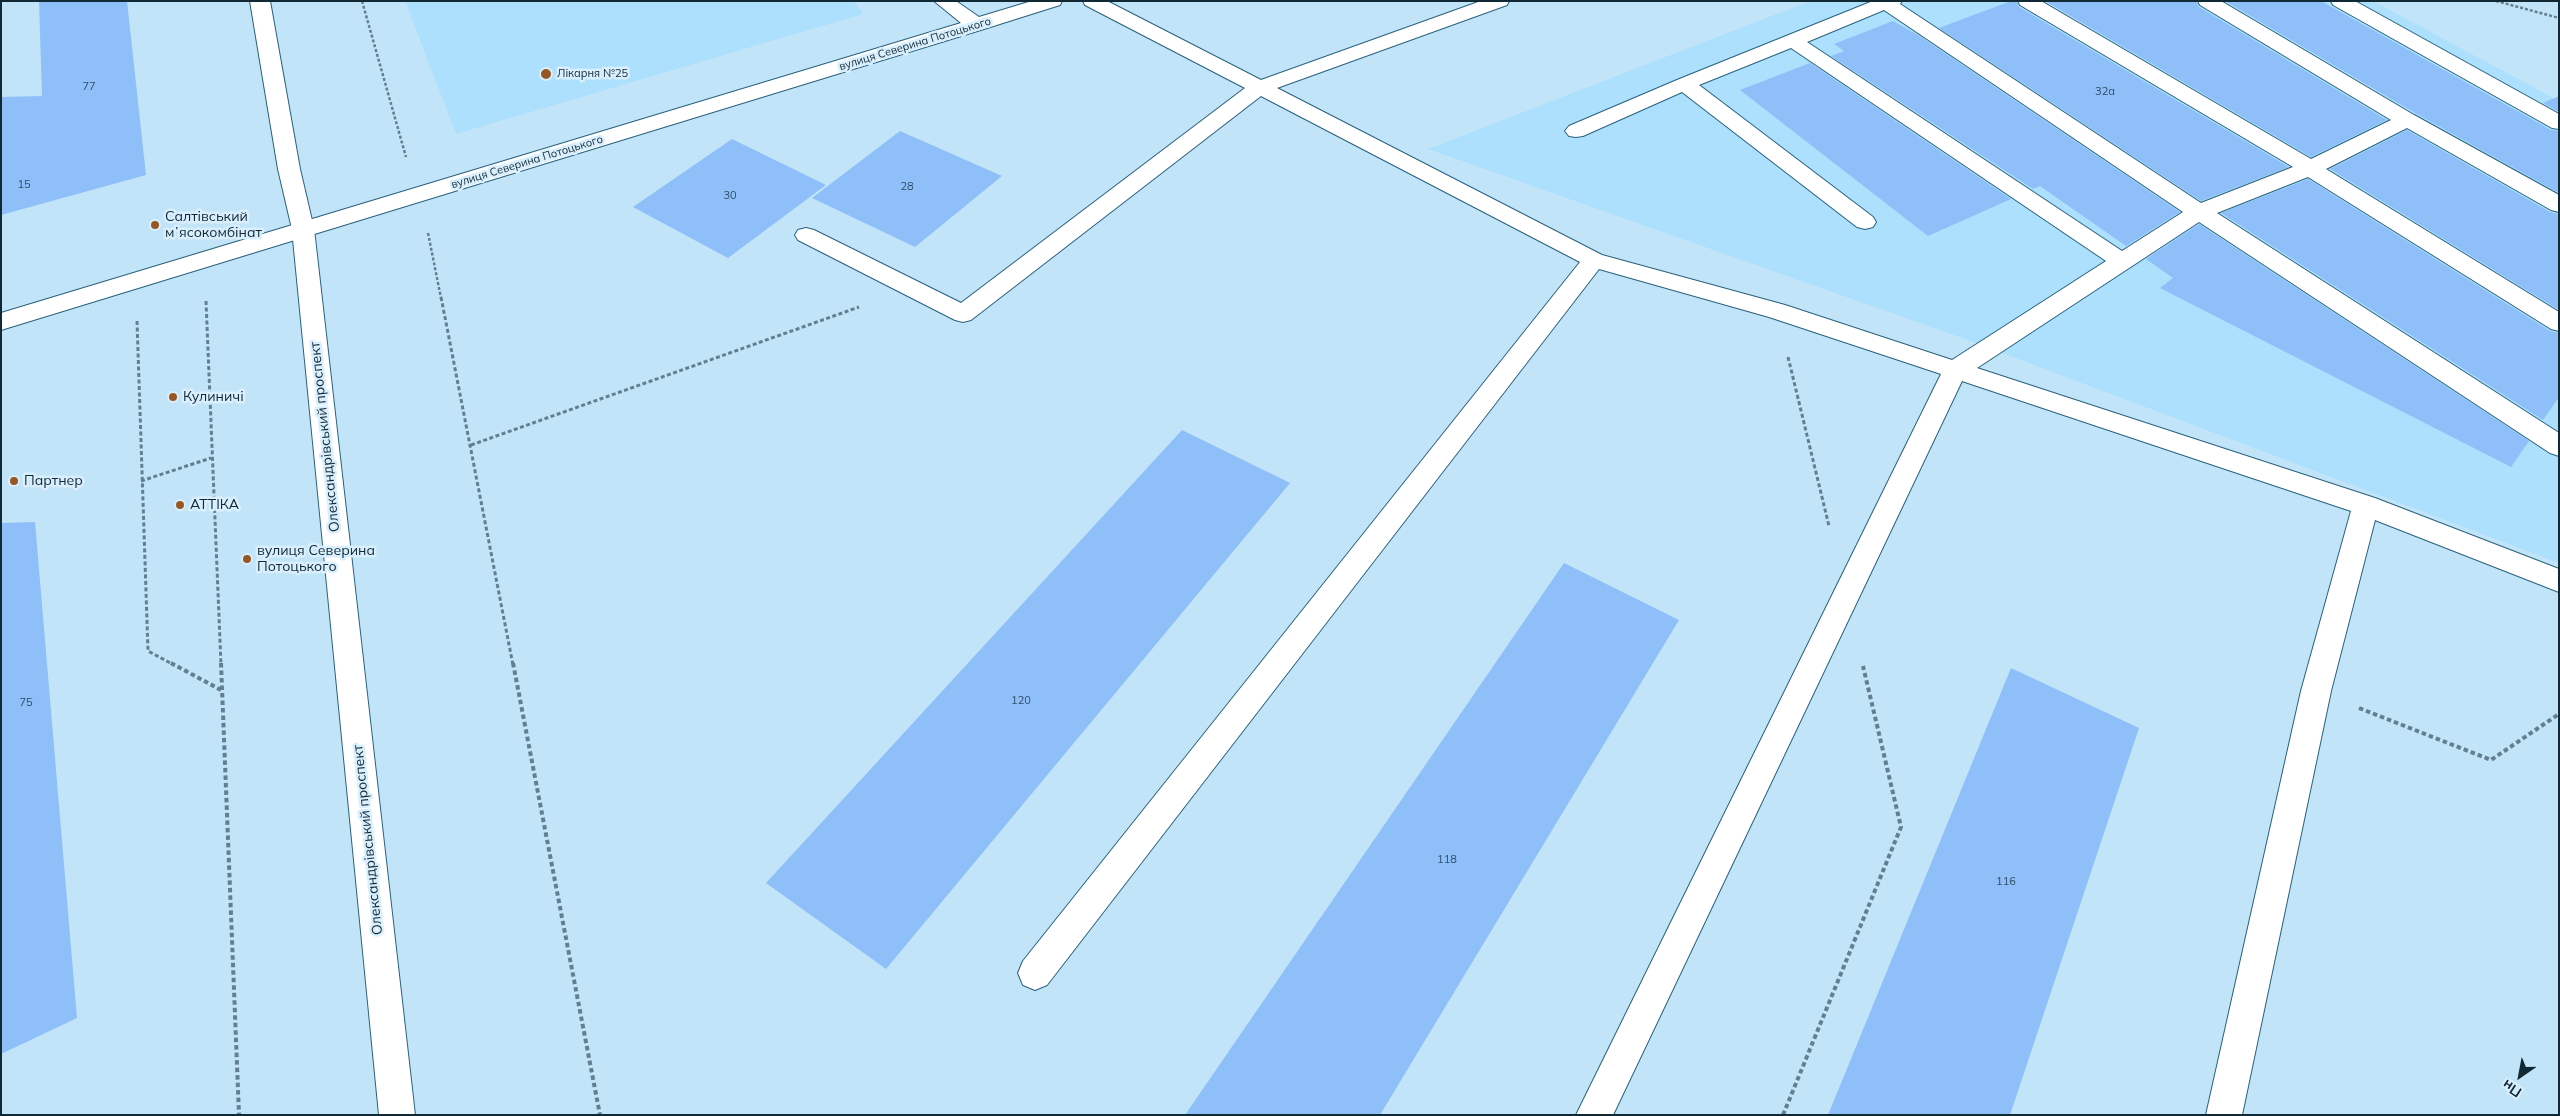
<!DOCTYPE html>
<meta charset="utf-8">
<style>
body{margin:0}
#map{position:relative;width:2560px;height:1116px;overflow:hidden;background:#c2e4f8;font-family:Mulish,sans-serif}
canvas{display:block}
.frame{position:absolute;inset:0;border:2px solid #112835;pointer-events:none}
.north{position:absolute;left:2495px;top:1051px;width:50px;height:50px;-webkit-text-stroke:4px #d9effd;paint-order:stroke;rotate:213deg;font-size:14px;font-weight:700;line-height:20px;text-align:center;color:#112835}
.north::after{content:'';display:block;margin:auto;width:18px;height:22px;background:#112835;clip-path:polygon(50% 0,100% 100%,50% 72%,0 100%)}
</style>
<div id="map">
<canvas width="2560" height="1116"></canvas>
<div class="frame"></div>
<div class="north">Пн</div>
</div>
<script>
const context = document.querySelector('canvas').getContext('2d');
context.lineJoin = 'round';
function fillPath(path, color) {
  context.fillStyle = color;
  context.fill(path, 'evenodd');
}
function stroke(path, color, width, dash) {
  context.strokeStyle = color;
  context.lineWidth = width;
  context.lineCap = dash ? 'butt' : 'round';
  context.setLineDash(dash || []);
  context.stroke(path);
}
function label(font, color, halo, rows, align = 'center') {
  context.font = font + ' Mulish,sans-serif';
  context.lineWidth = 5;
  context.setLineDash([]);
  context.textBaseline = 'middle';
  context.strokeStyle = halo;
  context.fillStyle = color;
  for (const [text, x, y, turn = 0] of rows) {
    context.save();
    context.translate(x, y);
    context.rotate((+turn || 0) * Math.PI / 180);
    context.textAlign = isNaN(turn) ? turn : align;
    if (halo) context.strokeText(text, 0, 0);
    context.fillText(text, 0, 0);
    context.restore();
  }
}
fillPath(new Path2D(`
 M405 1H854L863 14 456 134Z
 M1810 1H2373L2559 101V563L1968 340 1428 149Z`), '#ace0fd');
fillPath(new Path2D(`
 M39 1H127L146 175 1 215V97L42 96Z
 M2011 1H2016L2019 7 2289 167 2201 201 1939 28Z
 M2045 1H2196L2199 7 2387 120 2311 157Z
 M2225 1H2321L2551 130 2559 131V193L2415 113Z
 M1893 21 1918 35 2180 212 2126 246 2040 186 2033 189 1831 56 1844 51 1834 44Z
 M1810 63 2011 199 1928 236 1740 90Z
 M2559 96V112L2543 103Z
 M2407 130 2550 212 2559 214V310L2330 169Z
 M900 131 1002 176 915 247 812 198Z
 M732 139 826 185 728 258 633 207Z
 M2308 179 2550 331 2559 333V397L2543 420 2221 213Z
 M2199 224 2529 441 2511 467 2160 288 2173 278 2146 259Z
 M1182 430 1290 483 886 969 766 883Z
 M35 522 77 1018 1 1054V523Z
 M1564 563 1679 620 1380 1115H1185Z
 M2011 668 2139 728 2010 1115H1828Z`), '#8ebff9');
const minor = new Path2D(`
 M934 1H956L979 17 1032 1H1062L1060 5 984 29 1 330V313L961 23Z
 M1083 1H1107L1261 80 1481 1H1509L1507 5 1277 88 1602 255 1785 305 1952 360 2106 261 1791 48 1699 85 1873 217 1876 222 1873 227 1865 229 1857 227 1682 92 1583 136 1576 137 1569 136 1565 131 1569 126 1677 80 1873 1H1902L1900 4 2201 203 2293 167 2020 5 2018 1H2041L2311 159 2391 120 2200 5 2198 1H2221L2414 115 2559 195V212L2551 210 2407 128 2326 169 2559 312V331L2551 329 2308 177 2217 213 2559 433V456L2550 453 2199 222 1977 368 2375 498 2559 569V592L2375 520 2331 691 2242 1115H2206L2301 691 2351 511 1962 381 1613 1115H1576L1941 374 1769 317 1599 269 1047 985 1035 990 1023 985 1018 973 1023 961 1580 262 1261 96 971 320 963 322 955 320 798 240 795 235 798 230 806 228 814 230 961 303 1245 88 1085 5ZM1884 10 2183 212 2122 251 1807 42Z
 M2331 1H2355L2559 114V129L2552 128 2333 5Z`);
const major = new Path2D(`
 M250 1H270L300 169 314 229 415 1115H379L292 229 278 169Z`);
stroke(minor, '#28617d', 2);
stroke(major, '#28617d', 2);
stroke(new Path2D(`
 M362 1 406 157
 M2496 1 2559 18
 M428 233 441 298`), '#637f8f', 2.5, [3, 2]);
stroke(new Path2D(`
 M441 297 513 665
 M206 301 221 665
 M137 321 148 651 174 665
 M1788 357 1829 526
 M471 445 859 307
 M141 481 211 458`), '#637f8f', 3, [4, 2.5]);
stroke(new Path2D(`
 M171 663 221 690
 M221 663 239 1115
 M513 663 600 1115
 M2359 708 2491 760 2559 714
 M1783 1115 1901 827 1863 666`), '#637f8f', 4, [4.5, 3]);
fillPath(minor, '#fff');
fillPath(major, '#fff');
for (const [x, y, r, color] of [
 [546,74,6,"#995625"],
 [155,225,5,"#995625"],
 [173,397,5,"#995625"],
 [14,481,5,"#995625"],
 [180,505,5,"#995625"],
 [247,559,5,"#995625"]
]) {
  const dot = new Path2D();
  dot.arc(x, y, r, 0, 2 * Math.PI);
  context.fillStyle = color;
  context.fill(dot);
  stroke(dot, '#d9effd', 2);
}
label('11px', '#112835', '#d9effd', [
 ["вулиця Северина Потоцького",915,44,-17],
 ["вулиця Северина Потоцького",527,162,-17]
]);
label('11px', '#112835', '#d9effd', [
 ["Лікарня №25",557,74]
], 'left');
label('11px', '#304e66', null, [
 ["77",89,87],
 ["32а",2105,92],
 ["15",24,185],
 ["28",907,187],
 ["30",730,196],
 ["120",1021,701],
 ["75",26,703],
 ["118",1447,860],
 ["116",2006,882]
]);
label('14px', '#112835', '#d9effd', [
 ["Салтівський",165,217],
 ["мʼясокомбінат",165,233],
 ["Кулиничі",183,397],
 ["Партнер",24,481],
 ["АТТІКА",190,505],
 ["вулиця Северина",257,551],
 ["Потоцького",257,567]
], 'left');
label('14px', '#112835', '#d9effd', [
 ["Олександрівський проспект",325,437,-96],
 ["Олександрівський проспект",368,840,-96]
]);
</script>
